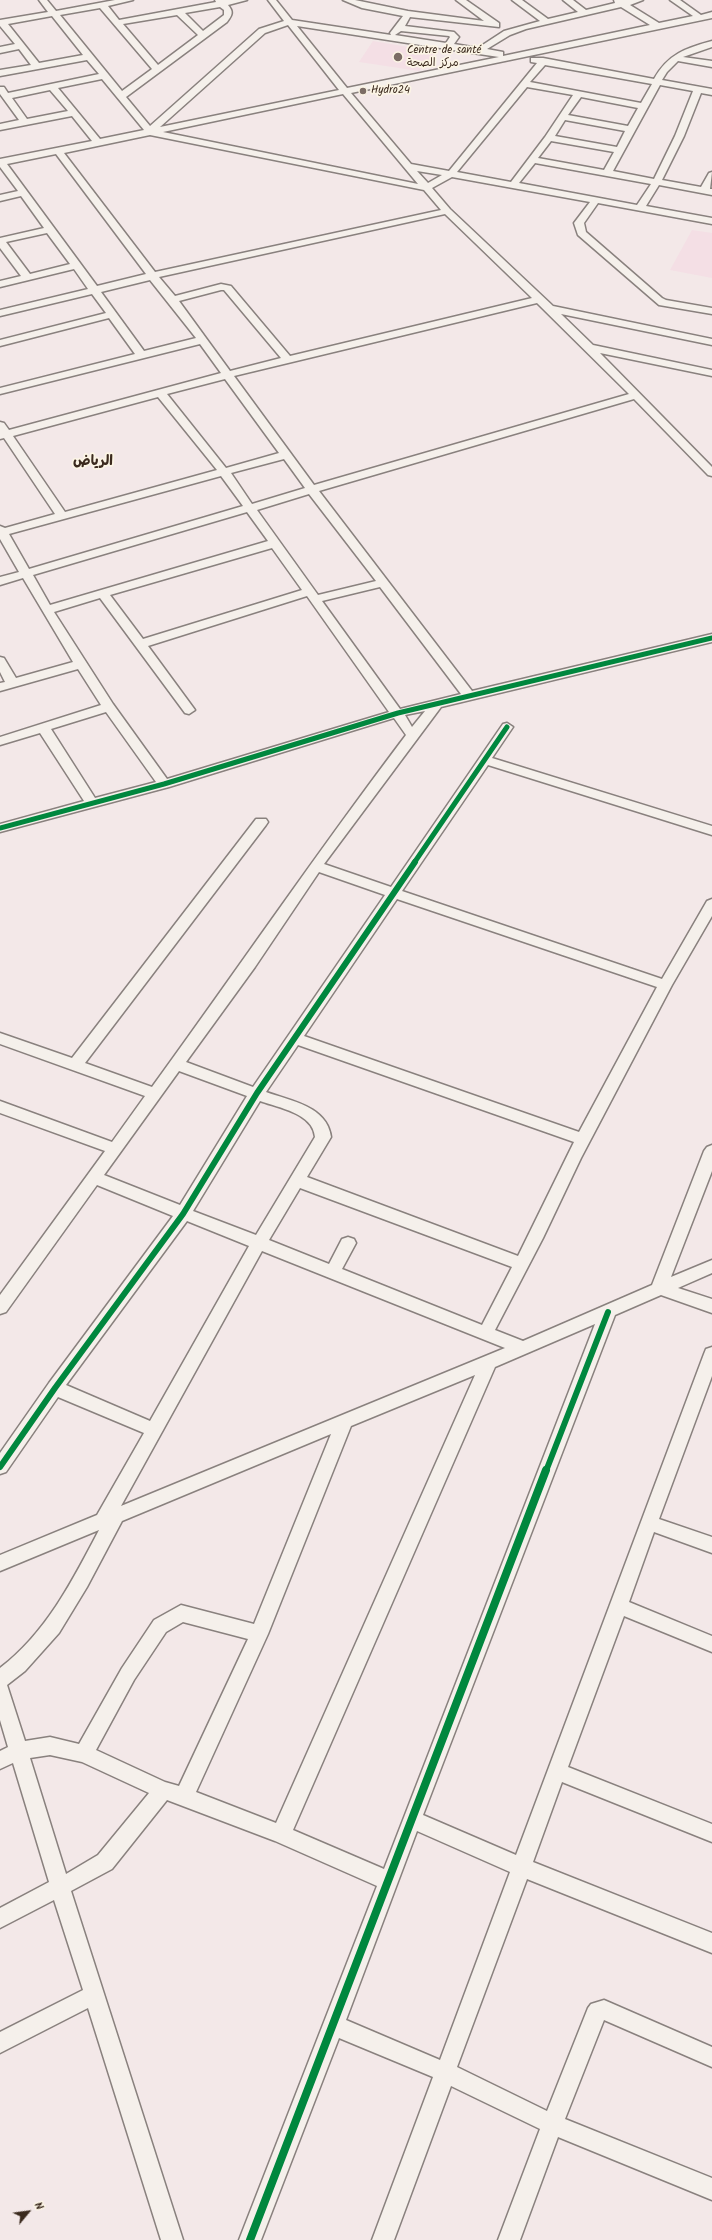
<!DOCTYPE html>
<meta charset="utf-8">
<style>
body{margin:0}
#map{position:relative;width:712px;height:2240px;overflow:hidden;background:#f3e8e8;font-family:Kalam,sans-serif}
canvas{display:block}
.north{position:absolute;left:8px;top:2192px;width:40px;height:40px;-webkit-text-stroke:3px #fcf5e5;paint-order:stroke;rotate:61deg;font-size:11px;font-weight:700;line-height:16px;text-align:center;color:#3b2a1e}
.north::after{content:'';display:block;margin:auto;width:14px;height:18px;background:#3b2a1e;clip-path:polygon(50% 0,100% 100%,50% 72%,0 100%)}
</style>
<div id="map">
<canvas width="712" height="2240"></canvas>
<div class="north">N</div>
</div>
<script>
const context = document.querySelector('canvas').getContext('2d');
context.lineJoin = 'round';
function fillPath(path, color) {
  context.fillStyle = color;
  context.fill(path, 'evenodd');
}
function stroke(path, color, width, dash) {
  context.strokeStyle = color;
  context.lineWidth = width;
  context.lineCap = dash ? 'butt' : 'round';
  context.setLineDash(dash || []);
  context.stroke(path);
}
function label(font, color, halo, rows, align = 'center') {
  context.font = font + ' Kalam,"Playpen Sans Arabic",sans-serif';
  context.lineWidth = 3.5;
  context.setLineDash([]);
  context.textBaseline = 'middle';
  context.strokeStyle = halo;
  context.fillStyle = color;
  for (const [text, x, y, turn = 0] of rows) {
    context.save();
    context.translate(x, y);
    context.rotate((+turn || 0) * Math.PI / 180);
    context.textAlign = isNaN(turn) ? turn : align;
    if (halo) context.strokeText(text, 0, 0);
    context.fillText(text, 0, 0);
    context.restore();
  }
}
fillPath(new Path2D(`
 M373 41 437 52 419 71 359 62Z
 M692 230 712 233V278L670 270Z`), '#f4dfe5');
const minor = new Path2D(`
 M39 0H47L56 11 115 0H133L108 6 119 20 216 2 215 0H247L228 5C234 12 232 15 227 22L126 97 150 126 259 29 284 21 268 0H276L292 20 391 35 390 33 403 16 362 8 343 0H355L408 11 484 21 456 0H466L499 23V27L410 17 405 26 454 32 459 37 454 44 478 48 504 31 540 21 512 0H522L548 19 578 12 563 0H573L586 10 615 3 614 0H643L630 5 659 23 693 16 670 0H680L701 15 712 12V18L351 93 411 164 449 171 537 63 531 62V58H543L654 79C668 54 686 48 712 41V47L683 57 712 61V67L678 61 667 72 662 80 712 89V95L701 93 684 136 662 180 701 187 709 173 712 172 710 189H712V195L659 185 646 206 712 218V224L598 203 584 223 586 232 662 298 666 300 712 308V314L659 305 578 235 574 223 590 202 452 177 432 188 450 209 553 306 712 339V345L561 314 593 345 712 370V376L600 353 712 467V476L708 475 634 399 319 491 472 691 712 634V642L441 707 324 864 391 887 503 724 507 723 513 727 492 758 712 826V835L488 765 402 891 662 979 707 901 712 899V916L672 985 581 1158 543 1238 495 1330 523 1341 652 1285 704 1151 707 1147 712 1145V1171L671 1277 712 1260V1273L678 1288 712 1299V1313L661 1295 615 1315 423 1815 516 1855 704 1354 706 1349 712 1347V1376L659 1519 712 1537V1553L654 1532 629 1602 712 1636V1652L624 1616 568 1767 712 1824V1842L562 1782 533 1862 712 1933V1953L527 1879 457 2067 547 2111 588 2008 591 2004 604 2000 712 2047V2067L604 2020 565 2119 712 2178V2200L558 2137 520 2240H498L540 2129 451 2086 394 2240H372L433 2077 339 2038 261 2240H239L377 1886 275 1841 167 1800 112 1869 71 1891 183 2240H161L88 2008 0 2053V2032L83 1990 54 1900 0 1928V1908L49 1882 13 1763 0 1769V1751L8 1747 0 1720V1668C46 1633 73 1580 99 1530L0 1571V1555L97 1515 144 1433 58 1397 6 1472 0 1474V1453L49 1383 173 1216 97 1185 6 1312 0 1314V1295L105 1151 0 1113V1101L112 1142 145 1096 0 1044V1033L72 1058 256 819H266L268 822 266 825 85 1063 152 1087C237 970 318 851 406 735L394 718 169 787 0 832V824L84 801 40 733 0 745V737L101 705 78 669 0 691V683L5 682 0 672V657L4 658 16 678 73 662 23 578 0 585V577L19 572 0 539V526L5 528 55 514 4 438 0 439V422L4 423 9 430 221 373 200 344 0 394V388L135 354 109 318 0 346V340L106 313 92 294 0 316V310L88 289 74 269 0 287V281L21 276 0 248V238L44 228 21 196 0 201V195L18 191 0 167V159L92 141 72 116 0 130V124L19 120 0 94V87H4L8 93 99 74 87 60 0 76V70L31 65 19 49 0 53V47L15 44 0 26V20L48 12ZM220 7 224 10V15L203 31 185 13ZM621 7 650 25 503 56V52L487 49 510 35 526 29ZM100 8 152 69 122 91 60 15ZM177 15 198 35 158 65 123 24ZM52 16 83 55 39 63 8 24ZM288 25 339 90 160 127 265 33ZM297 26 479 54 499 57 347 88ZM401 31 449 36 450 37 446 43 395 35ZM545 65 652 84 641 103 530 82ZM102 79 144 130 100 139 58 88ZM660 85 693 91 675 136 654 179 613 171ZM527 87 573 95 545 137 511 182 457 172ZM50 90 68 111 27 119 12 98ZM343 94 418 184 163 132ZM581 97 638 108 628 126 568 115ZM565 120 625 131 617 147 555 136ZM150 135 424 190 441 210 155 272 64 153ZM551 141 614 152 604 170 538 158ZM56 154 146 274 97 286 7 164ZM535 163 651 184 637 205 519 183ZM417 171 442 175 428 183ZM445 214 532 298 290 356 231 286 221 284 175 296 159 277ZM47 233 70 264 30 274 6 242ZM150 280 196 338 144 351 101 292ZM221 290H224L281 358 230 371 179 301ZM537 303 629 394 314 485 234 376ZM225 379 279 453 226 468 167 394ZM158 397 217 470 65 512 13 436ZM284 459 305 488 252 504 231 473ZM221 476 243 506 29 569 9 534ZM309 494 376 581 318 595 257 510ZM247 512 268 541 50 605 33 575ZM272 548 302 590 143 639 110 595ZM380 587 461 694 400 709 322 601ZM307 596 389 712 167 779 113 704 54 612 100 598 185 713 189 714 195 710 148 646ZM425 711 412 727 405 715ZM106 712 156 782 95 798 51 729ZM319 872 385 895 253 1087 186 1062 255 967ZM397 899 657 987 579 1132 304 1036ZM298 1045 574 1142 518 1256 307 1177 331 1137C327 1106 291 1101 266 1092ZM179 1071 247 1096 180 1205 104 1175ZM260 1101C279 1108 313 1113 315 1137L256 1235 193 1211ZM300 1188 512 1267 482 1325 342 1269 356 1243 354 1239 348 1237 342 1239 329 1264 269 1240ZM187 1221 249 1246 150 1421 66 1385ZM262 1251 505 1348 121 1506ZM595 1324 384 1869 293 1830 495 1367ZM475 1375 276 1823 196 1792 268 1634 351 1426ZM331 1434 254 1624 181 1605 154 1620 122 1668 79 1744 50 1737 25 1741 7 1685 25 1671 59 1633 87 1587 122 1521ZM183 1622 248 1639 179 1786 165 1782 96 1750 134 1680 166 1632ZM50 1755 82 1762 149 1793 98 1855 66 1874 30 1758ZM417 1831 510 1872 440 2060 346 2020Z`);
stroke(minor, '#89817e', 3);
fillPath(minor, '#f5f0eb');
stroke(new Path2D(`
 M0 828 164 784 398 713 712 638
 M414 863 507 727`), '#00873e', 5);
stroke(new Path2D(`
 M0 1467 55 1388 183 1214 257 1093 415 862
 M546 1471 608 1312`), '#00873e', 6);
stroke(new Path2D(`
 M250 2240 546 1470`), '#00873e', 8);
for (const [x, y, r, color] of [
 [398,57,5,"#7b6c65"],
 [363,91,4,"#7b6c65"]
]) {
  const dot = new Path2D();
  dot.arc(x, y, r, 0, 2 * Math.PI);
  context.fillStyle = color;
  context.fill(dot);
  stroke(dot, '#fcf5e5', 1.5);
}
label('11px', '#3b2a1e', '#fcf5e5', [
 ["Centre de santé",407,51],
 ["مركز الصحة",407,64],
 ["Hydro24",371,91]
], 'left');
label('bold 14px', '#3b2a1e', '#fcf5e5', [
 ["الرياض",93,463]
]);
</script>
